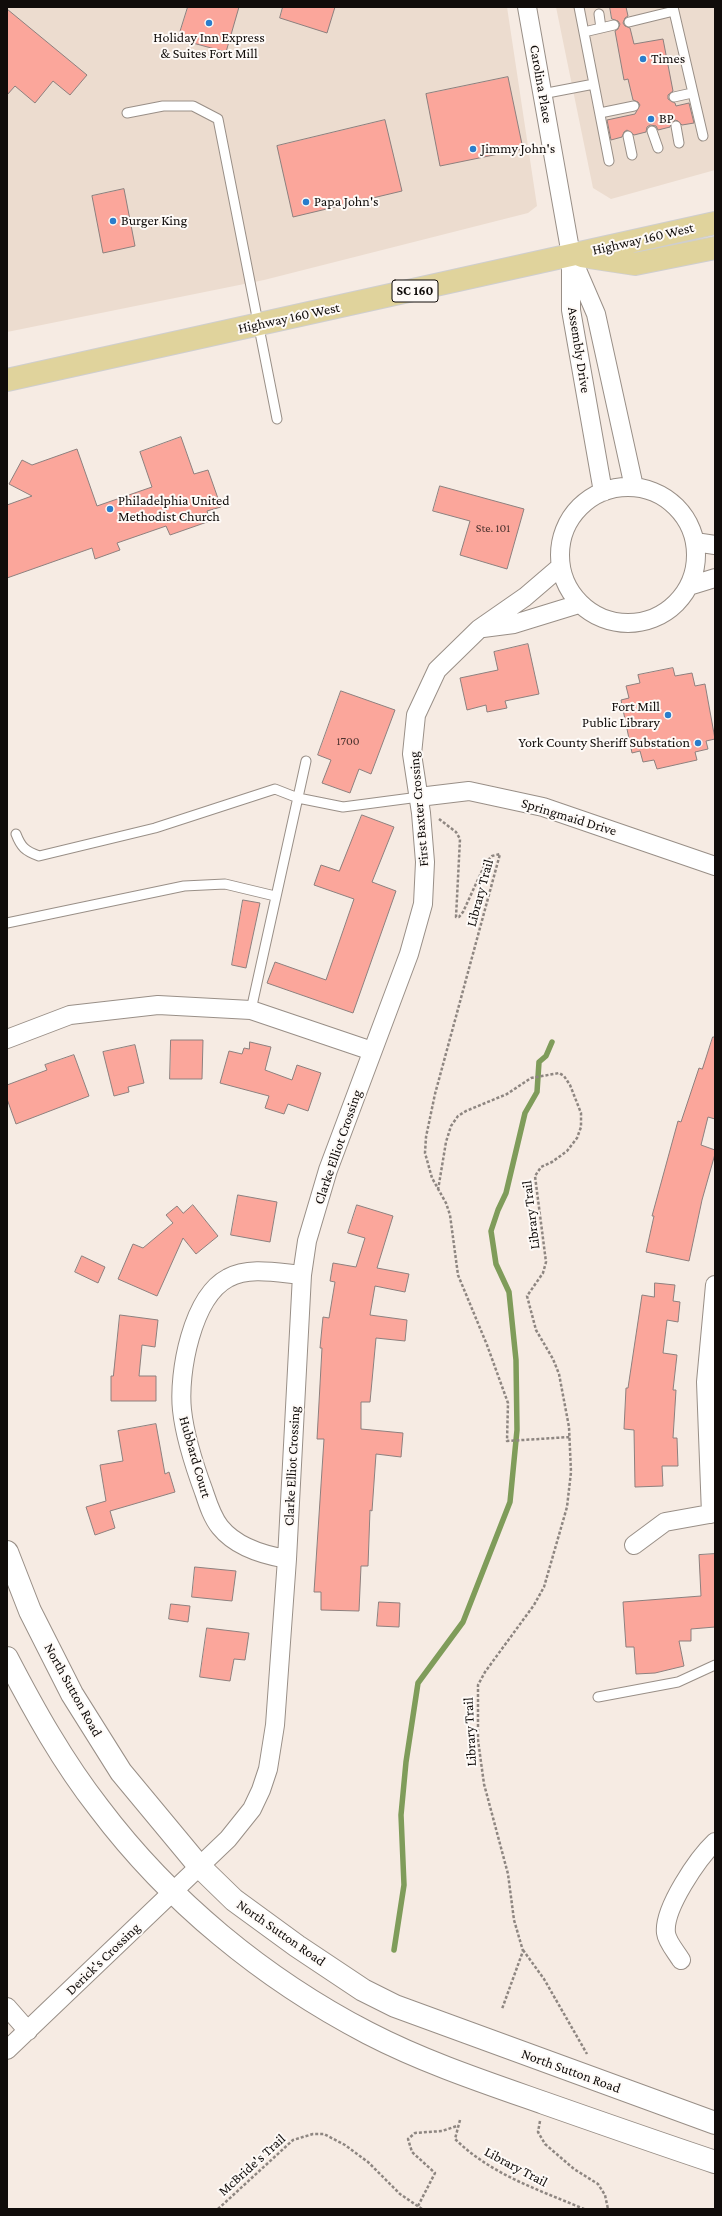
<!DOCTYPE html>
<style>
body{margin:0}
#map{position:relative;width:722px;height:2216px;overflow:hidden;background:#f6ebe3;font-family:"Crimson Pro",serif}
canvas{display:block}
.frame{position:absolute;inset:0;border:8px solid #100c0a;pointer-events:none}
</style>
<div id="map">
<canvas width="722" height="2216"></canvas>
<div class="frame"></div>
</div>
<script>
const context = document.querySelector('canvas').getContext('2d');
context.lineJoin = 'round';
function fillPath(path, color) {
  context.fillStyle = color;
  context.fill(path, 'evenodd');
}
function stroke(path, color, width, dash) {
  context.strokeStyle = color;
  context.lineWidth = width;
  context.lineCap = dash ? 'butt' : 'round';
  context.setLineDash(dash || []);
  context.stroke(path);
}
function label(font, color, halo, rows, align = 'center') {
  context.font = font + ' "Crimson Pro",serif';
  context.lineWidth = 4;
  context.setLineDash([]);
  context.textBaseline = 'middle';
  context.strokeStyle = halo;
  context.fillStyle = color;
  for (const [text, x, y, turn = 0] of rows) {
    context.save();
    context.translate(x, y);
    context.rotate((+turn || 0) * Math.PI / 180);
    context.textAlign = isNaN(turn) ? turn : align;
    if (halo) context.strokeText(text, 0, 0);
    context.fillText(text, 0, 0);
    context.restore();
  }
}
fillPath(new Path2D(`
 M7 7H507L537 206 528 213 264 280 7 332Z
 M556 7H715V170L611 199 593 188Z`), '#ecdccf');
stroke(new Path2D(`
 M394 1950 404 1885 401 1815 406 1762 418 1683 463 1622 510 1502 517 1430 516 1360 509 1292 496 1264 491 1231 498 1210 506 1193 525 1113 537 1092 539 1062 546 1056 552 1042`), '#7f9c5a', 5.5);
const building = new Path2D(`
 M188 7H239L226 52 178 39Z
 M283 7H335L327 33 280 18Z
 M610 7H626L628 16 625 18 623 23 625 26 630 28 634 44 663 39 673 91 668 95V99L675 103 676 106 689 103 694 123 682 125 678 121 675 120 671 124 670 127 658 130 656 126 650 125 647 127 646 132 634 135 627 130 624 132 622 137 611 140 607 120 635 114 640 105 638 102 633 100 628 79 624 80 615 31 618 29 620 24 618 21 612 19Z
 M7 9 87 75 70 95 53 81 35 103 15 86 7 95Z
 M508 77 523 149 440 166 426 94Z
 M385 120 402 191 293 217 277 146Z
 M124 189 135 246 103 253 92 196Z
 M181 437 194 474 208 470 221 507 207 511 210 521 170 535 166 526 117 543 120 550 95 559 92 548 7 578V505L32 496 9 484 22 460 32 465 77 449 97 506 152 487 140 452Z
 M440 486 524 509 507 569 460 555 470 521 433 511Z
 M528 644 539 694 505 701 507 708 487 712 486 705 467 710 460 678 498 670 494 652Z
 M673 668 675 676 692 673 695 686 705 684 715 739 706 741 708 749 695 752 697 760 657 769 654 760 643 762 640 751 632 753 621 700 629 698 626 686 640 683 638 675Z
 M341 691 395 710 371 774 359 769 350 793 322 783 331 760 318 755Z
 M362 815 394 827 372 882 396 891 353 1013 267 983 275 962 326 980 354 899 314 885 321 865 339 871Z
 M243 900 260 903 246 968 232 965Z
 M713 1037H715V1119L708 1117 701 1145 715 1150V1154L702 1200 689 1261 646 1252 654 1216H652L678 1121 681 1122 699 1068 702 1069Z
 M171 1040H203L202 1079H170Z
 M250 1042 271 1047 265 1070 292 1080 297 1065 321 1073 308 1111 288 1104 284 1114 265 1108 269 1096 220 1083 229 1051 242 1054 244 1048 249 1049Z
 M135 1045 144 1083 128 1087 129 1092 114 1096 103 1052Z
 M74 1055 89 1096 16 1124 7 1099V1085L47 1070 45 1065Z
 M238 1195 277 1202 270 1242 231 1235Z
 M193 1205 218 1236 196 1254 183 1238 157 1296 118 1279 133 1244 143 1248 173 1223 166 1215 177 1206 183 1213Z
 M357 1205 393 1216 377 1268 409 1274 405 1292 375 1286 370 1315 407 1320 405 1341 376 1338 370 1402H361V1429L403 1433 401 1457 376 1454 372 1511 370 1510 368 1566H361L359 1611 321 1610V1592H314L324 1439H317L322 1348H320L323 1317 329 1318 335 1282 330 1281 333 1263 356 1267 365 1238 348 1233Z
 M82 1256 105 1267 98 1283 75 1272Z
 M655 1283 675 1285 673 1301 680 1302 678 1322 667 1320 663 1353 677 1355 673 1390H676L673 1438H677L678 1466H662L663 1486 635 1487 634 1430 624 1429 626 1388H628L642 1295 654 1297Z
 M120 1315 158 1320 155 1347 142 1345 139 1376H156V1401H111V1376H113Z
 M156 1424 165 1474 169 1472 175 1492 110 1511 115 1528 95 1535 86 1507 106 1501 100 1465 123 1461 118 1431Z
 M715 1554V1627L691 1629V1641H679L684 1666 655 1673 636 1674 634 1647H626L623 1602 701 1596 699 1555Z
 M195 1567 236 1571 232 1601 192 1597Z
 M379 1602 400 1603 399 1627 377 1626Z
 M171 1604 190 1606 188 1622 169 1619Z
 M207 1628 249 1633 245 1660 234 1659 230 1681 200 1677Z`);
fillPath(building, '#fba69b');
stroke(building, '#8d807e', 1);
const lane = new Path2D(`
 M579 7 609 161
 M673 7 703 136
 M599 14 601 28
 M629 22 674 11
 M584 32 614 25
 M542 94 594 84
 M674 97 692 93
 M127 113 163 106H193L218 119 277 419
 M600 113 634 106
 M676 126 679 143
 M652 131 658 148
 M628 136 632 155
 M16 834C21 847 25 851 39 856L155 828 275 789 298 798 343 807 419 797
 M7 923 184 886 225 884 275 896
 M251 1010 306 761
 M598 1697 678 1682 715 1665`);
const street = new Path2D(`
 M527 7 571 255V310L603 492
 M574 263 596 314 634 487
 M560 555a68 68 0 1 1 136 0a68 68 0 1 1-136 0Z
 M695 542 715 545
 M689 586 715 578
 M483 628 514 624 579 604
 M419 797 469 791 543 807 715 866
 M7 1039 70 1015 158 1005 251 1010 372 1051
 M711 1514 706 1382 715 1285
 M634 1545 665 1522 715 1513
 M287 1559C263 1555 236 1547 220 1527 212 1517 208 1504 204 1492 194 1465 185 1438 182 1410 178 1373 192 1297 228 1278 249 1266 279 1273 302 1275
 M681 1960C677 1953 667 1942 666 1933 663 1909 698 1858 715 1842
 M7 2007 28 2031
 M7 2050 228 1839 252 1809 261 1790 268 1769 275 1725 287 1559 302 1275 307 1241 328 1170 409 954 423 904 425 862 421 813 412 754 416 715 437 670 479 629 525 597 560 567`);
const secondary = new Path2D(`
 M7 1552 30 1611 72 1694 121 1772 199 1866 234 1900 297 1946 363 1990 395 2006 715 2123
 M7 1658C34 1710 63 1762 99 1808 169 1901 264 1979 368 2033 424 2062 484 2082 544 2103 601 2123 658 2143 715 2162`);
const primary = new Path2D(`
 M582 256 635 264 715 248
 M7 380 715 223`);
stroke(lane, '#998f87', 11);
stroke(street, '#998f87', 20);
stroke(secondary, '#998f87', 24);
stroke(primary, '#cfcece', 24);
stroke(new Path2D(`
 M439 819 456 832 460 839 456 917H459L463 912 486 862 492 856 500 854 435 1094 426 1137 425 1153 432 1178 446 1203 450 1215 458 1275 487 1345 508 1403 507 1441 570 1437
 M438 1190 446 1142 451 1126 458 1116 466 1111 507 1094 531 1078 559 1073 564 1076 570 1085 581 1113V1127L577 1138 567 1151 552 1162 541 1167 535 1176 546 1262 543 1273 527 1296 536 1330 553 1359 559 1374 569 1427 571 1472 567 1507 544 1587 534 1605 485 1672 478 1685V1740L484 1784 508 1874 514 1920 523 1951 502 2009
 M523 1950 544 1979 587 2054
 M460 2120 455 2139C492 2175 537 2189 584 2209
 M540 2121 538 2132 545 2144 574 2169 598 2184 605 2195 608 2209
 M418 2206 435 2173 412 2152 408 2139 415 2133 442 2131 457 2126
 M218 2209 293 2140 313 2134H324L345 2145 368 2162 400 2194 422 2209`), '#8e8681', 2.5, [3, 2]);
stroke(lane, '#fff', 9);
stroke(street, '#fff', 18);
stroke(secondary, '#fff', 22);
stroke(primary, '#e0d39c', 22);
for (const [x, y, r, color] of [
 [209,23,4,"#2a7dcc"],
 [643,59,4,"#2a7dcc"],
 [651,119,4,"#2a7dcc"],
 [473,149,4,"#2a7dcc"],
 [306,202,4,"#2a7dcc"],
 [113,221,4,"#2a7dcc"],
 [110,509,4,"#2a7dcc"],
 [668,715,4,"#2a7dcc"],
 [698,743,4,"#2a7dcc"]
]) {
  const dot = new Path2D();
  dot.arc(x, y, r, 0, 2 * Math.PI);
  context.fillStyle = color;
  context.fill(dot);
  stroke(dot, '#fefaf7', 1.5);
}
label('12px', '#4b322e', null, [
 ["Ste. 101",493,528],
 ["1700",348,741]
]);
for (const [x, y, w] of [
 [415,291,46]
]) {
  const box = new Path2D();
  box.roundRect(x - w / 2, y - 11, w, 22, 3);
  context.fillStyle = '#fefaf7';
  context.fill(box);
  stroke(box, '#100c0a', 1);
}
label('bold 13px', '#100c0a', null, [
 ["SC 160",415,291]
]);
label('14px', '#100c0a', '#fefaf7', [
 ["Holiday Inn Express",209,38,"center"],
 ["& Suites Fort Mill",209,54,"center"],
 ["Times",651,59],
 ["BP",659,119],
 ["Jimmy John's",481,149],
 ["Papa John's",314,202],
 ["Burger King",121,221],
 ["Philadelphia United",118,501],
 ["Methodist Church",118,517],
 ["Fort Mill",660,707,"right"],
 ["Public Library",660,723,"right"],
 ["York County Sheriff Substation",690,743,"right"]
], 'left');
label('14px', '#100c0a', '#fefaf7', [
 ["Carolina Place",541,84,80],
 ["Highway 160 West",643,239,-13],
 ["Highway 160 West",289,318,-12],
 ["Assembly Drive",579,350,81],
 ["First Baxter Crossing",419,809,-95],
 ["Springmaid Drive",569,817,17],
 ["Library Trail",480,893,-75],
 ["Clarke Elliot Crossing",338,1147,-71],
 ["Library Trail",531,1215,-97],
 ["Hubbard Court",195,1457,74],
 ["Clarke Elliot Crossing",292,1466,-87],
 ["North Sutton Road",73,1690,61],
 ["Library Trail",470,1732,-93],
 ["North Sutton Road",281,1933,35],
 ["Derick's Crossing",103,1959,-44],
 ["North Sutton Road",571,2071,20],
 ["McBride's Trail",252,2165,-42],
 ["Library Trail",516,2167,28]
]);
</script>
